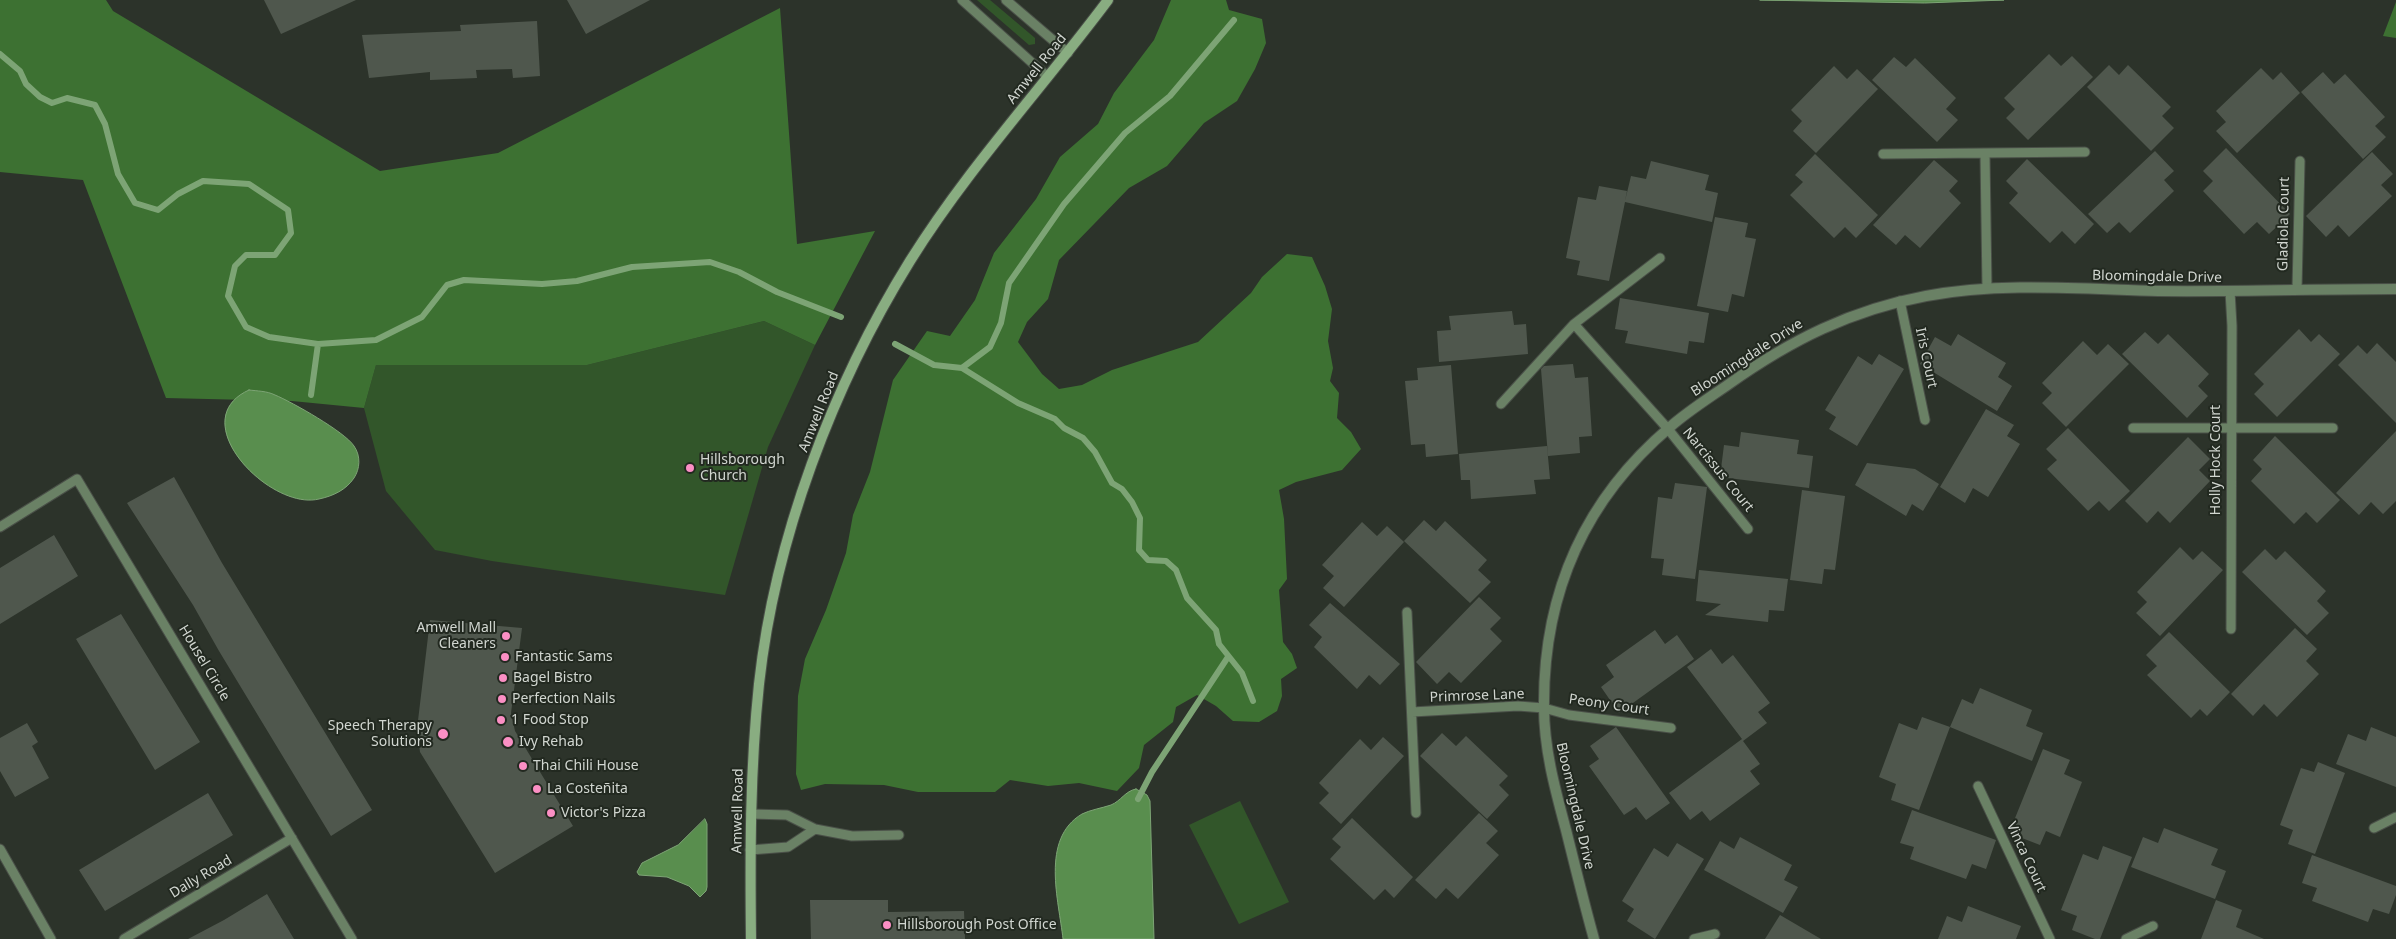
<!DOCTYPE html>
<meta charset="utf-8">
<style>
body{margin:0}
canvas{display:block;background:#2c332a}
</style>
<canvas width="2396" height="939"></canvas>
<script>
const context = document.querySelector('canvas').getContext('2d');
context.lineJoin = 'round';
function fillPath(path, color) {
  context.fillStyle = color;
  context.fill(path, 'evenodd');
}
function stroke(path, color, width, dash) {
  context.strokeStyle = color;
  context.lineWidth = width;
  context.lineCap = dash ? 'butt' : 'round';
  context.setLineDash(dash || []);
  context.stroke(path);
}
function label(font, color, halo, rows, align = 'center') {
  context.font = font + ' "Noto Sans",sans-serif';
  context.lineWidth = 4;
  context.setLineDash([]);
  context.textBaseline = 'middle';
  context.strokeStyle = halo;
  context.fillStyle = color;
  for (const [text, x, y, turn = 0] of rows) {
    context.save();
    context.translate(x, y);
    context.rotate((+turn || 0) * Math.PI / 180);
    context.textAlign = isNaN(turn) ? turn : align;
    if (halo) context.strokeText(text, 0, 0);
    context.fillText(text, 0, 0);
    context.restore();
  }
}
fillPath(new Path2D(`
 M977 0H990L1035 38V44L1029 45Z
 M764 321 815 345 768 447 725 595 492 561 435 550 386 491 364 408 376 365H587Z
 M1240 801 1289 902 1239 924 1189 825Z`), '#32562a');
fillPath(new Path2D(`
 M0 0H106L113 11 380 171 498 153 780 8 797 244 875 231 815 345 764 321 587 365H376L364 408 292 401 166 398 83 180 0 172Z
 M1171 0H1226L1229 10 1262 19 1266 43 1255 69 1237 101 1204 123 1167 166 1129 188 1059 260 1048 299 1027 322 1018 342 1042 374 1059 389 1082 385 1112 370 1198 342 1251 293 1262 277 1287 254 1312 257 1325 286 1332 309 1328 341 1333 368 1330 381 1339 393 1337 418 1351 432 1361 449 1342 470 1296 482 1279 490 1284 519 1287 579 1279 590 1283 642 1292 654 1297 668 1281 679 1282 696 1277 711 1259 722 1233 721 1216 706 1197 695 1176 707 1173 722 1144 745 1139 768 1117 791 1079 783 1048 786 1010 780 995 792H918L884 785 825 784 801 790 796 774 798 696 805 659 826 610 846 553 853 515 870 472 893 380 927 331 950 336 975 300 994 253 1036 199 1060 157 1098 124 1114 93 1154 40Z
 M2396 2V38L2383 36Z`), '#3d7132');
const water = new Path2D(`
 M1760 0H2004L1925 3Z
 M249 390C257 391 267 391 275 395 292 402 345 432 354 446 361 456 360 469 354 478 346 490 333 496 319 499 270 511 182 420 249 390Z
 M1136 789 1147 795 1150 801 1154 939H1063C1059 901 1040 839 1082 814 1090 810 1102 808 1111 805 1121 801 1125 791 1136 789Z
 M705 819 707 824V887L706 891 700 897 689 886 667 877 639 875 637 872 642 863 678 845Z`);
fillPath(water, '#598e4e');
stroke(water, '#7da475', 1);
stroke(new Path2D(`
 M0 54 20 71 26 84 40 97 52 103 67 98 95 105 105 124 118 174 135 203 158 210 178 194 203 181 249 184 288 210 291 233 275 255H246L235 266 228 296 246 327 269 337 318 344 376 340 422 317 447 285 464 280 542 284 577 281 632 267 710 262 739 272 777 292 841 317
 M895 344 934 365 962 368 990 347 1001 323 1009 283 1064 204 1125 133 1170 96 1234 20
 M962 368 1018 403 1055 419 1064 428 1083 438 1095 452 1112 483 1122 489 1132 502 1140 518 1139 550 1148 560 1166 561 1176 570 1187 598 1216 630 1219 644 1242 673 1253 701
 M311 395 318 344
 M1138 799 1152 772 1228 657`), '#7da475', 6);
fillPath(new Path2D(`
 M264 0H356L281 34Z
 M567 0H650L586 34Z
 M537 21 540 76 513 78 512 69 476 70 477 78 430 80V72L369 78 362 35 461 31 460 25Z
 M2049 54 2061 66 2072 56 2093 77 2028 140 2006 118 2015 109 2004 98Z
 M1894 57 1906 67 1915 58 1956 98 1946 109 1958 120 1937 142 1872 80Z
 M2109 65 2119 75 2128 65 2171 107 2162 116 2174 128 2151 151 2087 87Z
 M1834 66 1847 79 1857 69 1878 89 1816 153 1793 131 1802 121 1791 110Z
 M2261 68 2273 80 2281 72 2300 93 2237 153 2216 131 2226 122 2216 111Z
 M2323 72 2334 84 2345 74 2385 117 2375 126 2386 137 2363 159 2301 92Z
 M2226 148 2290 214 2269 234 2257 222 2244 234 2203 191 2213 181 2203 171Z
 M2155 151 2174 171 2164 180 2174 191 2130 233 2119 222 2107 233 2088 214Z
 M2372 152 2393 174 2381 185 2392 196 2349 237 2338 225 2326 237 2306 216Z
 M1815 154 1878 215 1856 238 1845 227 1834 238 1790 195 1803 182 1795 175Z
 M2027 159 2094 224 2075 244 2062 231 2050 243 2009 203 2018 193 2006 181Z
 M1934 160 1958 181 1949 191 1961 203 1920 248 1905 235 1896 245 1873 225Z
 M1651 161 1709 175 1705 190 1718 193 1712 222 1625 202 1609 281 1577 275 1580 261 1566 258 1578 197 1596 200 1599 186 1627 191 1625 201 1631 176 1646 179Z
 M1715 217 1748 223 1745 237 1756 239 1744 297 1732 294 1728 312 1697 306Z
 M1620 298 1709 313 1704 343 1689 341 1687 354 1625 343 1628 331 1615 329Z
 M1512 311 1514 325 1526 324 1528 354 1439 362 1437 331 1451 330 1449 316Z
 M2299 329 2311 342 2319 334 2340 354 2277 417 2254 394 2264 384 2254 374Z
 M2145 332 2158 344 2168 334 2209 374 2198 386 2208 396 2187 418 2122 354Z
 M1958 334 2006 363 1998 377 2012 386 1997 411 1920 364 1935 337 1951 346Z
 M2083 341 2097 355 2108 344 2129 364 2066 427 2042 403 2052 393 2042 383Z
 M2377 343 2396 362V423L2338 365 2358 345 2367 354Z
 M1879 354 1904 369 1857 446 1829 429 1836 417 1825 410 1858 356 1872 365Z
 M1573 364 1575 378 1588 377 1592 436 1579 437 1580 453 1548 456 1541 369 1544 366Z
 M1451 365 1458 454 1426 457 1425 444 1411 445 1405 381 1418 380 1417 368Z
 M1986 409 2014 425 2007 436 2020 444 1988 497 1973 488 1965 503 1940 487Z
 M2068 428 2130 491 2109 511 2099 501 2088 511 2047 469 2057 460 2046 449Z
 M2396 431V501L2383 514 2371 502 2359 515 2336 493Z
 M1741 432 1799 440 1797 454 1813 456 1809 488 1720 477 1724 445 1739 447Z
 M2275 436 2340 500 2317 523 2306 512 2294 524 2251 481 2262 469 2253 460Z
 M2188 437 2210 459 2199 470 2210 481 2170 523 2158 511 2147 523 2125 501Z
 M1547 446 1550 479 1534 480 1536 494 1471 499 1470 480H1461L1459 454Z
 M1867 463 1915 469 1939 484 1923 511 1912 504 1906 516 1855 485Z
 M174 477 222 563 372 810 331 836 219 651 193 605 127 503Z
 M1675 483 1707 487 1695 579 1662 575 1664 559 1651 558 1658 497 1672 499Z
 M1802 490 1845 496 1835 570 1824 569 1822 584 1790 580Z
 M1424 520 1436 531 1445 521 1487 560 1478 570 1491 582 1470 603 1404 541Z
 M1362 522 1377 536 1387 526 1404 542 1344 607 1323 588 1334 576 1322 565Z
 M54 535 78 576 0 624V568Z
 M2180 547 2193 560 2202 551 2223 570 2160 636 2136 613 2147 602 2137 592Z
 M2265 549 2276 560 2285 551 2326 591 2317 601 2329 613 2307 635 2242 572Z
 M1699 570 1788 579 1784 611 1769 610 1768 622 1705 615 1721 604 1696 601Z
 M1479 597 1501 618 1490 629 1502 641 1461 683 1449 672 1437 684 1416 662Z
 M1330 603 1400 664 1380 685 1369 675 1357 689 1314 647 1322 637 1309 625Z
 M121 614 200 742 155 770 76 639Z
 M430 620 522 628 511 713 515 731 573 826 495 873 420 752 417 729Z
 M2295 628 2317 649 2306 661 2319 674 2277 717 2264 704 2253 716 2231 694Z
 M1655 630 1665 644 1677 635 1694 659 1619 713 1601 687 1614 677 1606 665Z
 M2169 632 2230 692 2207 716 2200 709 2191 718 2147 675 2157 666 2146 655Z
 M1711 649 1722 664 1733 655 1770 703 1758 712 1767 723 1743 741 1760 764 1750 771 1760 784 1710 821 1702 811 1690 820 1669 793 1742 739 1687 667Z
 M1980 688 2032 710 2026 726 2043 733 2032 761 1950 727 1962 699 1973 704Z
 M1922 717 1950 727 1919 810 1891 800 1896 784 1879 777 1899 723 1917 730Z
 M27 723 38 742 32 746 49 778 15 797 0 771V738Z
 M1616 727 1670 803 1646 820 1636 807 1624 815 1589 766 1599 759 1590 746Z
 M2371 727 2396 737V787L2336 764 2348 734 2366 741Z
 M1442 733 1456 746 1466 736 1508 776 1499 785 1509 795 1487 819 1420 756Z
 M1383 737 1404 756 1341 824 1319 803 1329 793 1319 783 1360 739 1371 750Z
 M2043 749 2070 760 2064 774 2082 782 2060 837 2046 831 2040 845 2009 833Z
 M2318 762 2345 773 2315 854 2288 844 2293 830 2280 825 2301 768 2314 772Z
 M208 793 233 835 105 911 79 870Z
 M1912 810 1996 840 1986 869 1972 864 1966 879 1910 859 1914 847 1900 843Z
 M1479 813 1498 831 1486 843 1499 855 1458 899 1446 888 1436 899 1415 880Z
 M1352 818 1413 877 1394 898 1385 889 1374 900 1330 859 1341 847 1332 839Z
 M2164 828 2218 849 2211 865 2226 871 2215 899 2131 867 2143 837 2158 843Z
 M1740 837 1792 865 1784 880 1798 887 1783 913 1704 870 1720 841 1734 849Z
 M1677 843 1704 859 1655 939 1627 921 1634 909 1622 901 1654 848 1668 857Z
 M2103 846 2132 857 2100 939H2095L2072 930 2077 916 2061 910 2083 854 2098 860Z
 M2312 855 2396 886V895L2389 914 2373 909 2368 922 2312 901 2317 888 2302 883Z
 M267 894 294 939H188L224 920Z
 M810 900H888V912L964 911 965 939H811Z
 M2216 900 2242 910 2236 927 2264 939H2201Z
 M1968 906 2021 926 2016 939H1938L1947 916 1962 922Z
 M1780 915 1821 939H1765Z`), '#4f574d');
const lane = new Path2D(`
 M962 0 1048 77
 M1006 0 1068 53
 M1883 154 2085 152
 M1985 155 1987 288
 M1660 258 1574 324 1668 429 1748 529
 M2297 289 2300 161
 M2230 291 2232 326 2231 629
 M1900 301 1925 420
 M1501 404 1574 324
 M2133 428H2333
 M0 527 77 479 352 939
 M1407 612 1416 813
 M1412 712 1518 706 1544 708 1569 715 1671 728
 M1978 786 2050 939
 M751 814 787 815 815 829 852 836 899 835
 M2374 828 2396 817
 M0 849 51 939
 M750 850 788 847 815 829
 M124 939 292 838
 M1694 939 1715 934
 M2126 939 2153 926`);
const street = new Path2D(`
 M1594 939C1584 903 1575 866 1566 830 1555 789 1544 749 1544 707 1543 595 1584 500 1670 427 1688 411 1709 398 1729 384 1791 340 1851 310 1926 296 2002 282 2081 289 2158 291 2237 292 2316 289 2396 289`);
const secondary = new Path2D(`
 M751 939C750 854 750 769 759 684 775 538 833 385 910 261 968 168 1043 87 1108 0`);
stroke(lane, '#4a5048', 11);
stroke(street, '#4a5048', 12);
stroke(secondary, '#4a5048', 12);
stroke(lane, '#6a8165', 9);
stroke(street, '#6a8165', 10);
stroke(secondary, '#89ad81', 10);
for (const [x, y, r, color] of [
 [690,468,5,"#fb8fc4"],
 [506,636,5,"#fb8fc4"],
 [505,657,5,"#fb8fc4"],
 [503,678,5,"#fb8fc4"],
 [502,699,5,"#fb8fc4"],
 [501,720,5,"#fb8fc4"],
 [443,734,6,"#fb8fc4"],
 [508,742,6,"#fb8fc4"],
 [523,766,5,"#fb8fc4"],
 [537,789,5,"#fb8fc4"],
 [551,813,5,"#fb8fc4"],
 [887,925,5,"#fb8fc4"]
]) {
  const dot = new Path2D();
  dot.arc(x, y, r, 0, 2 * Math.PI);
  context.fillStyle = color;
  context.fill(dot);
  stroke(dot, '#222920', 2);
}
label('14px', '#d1d6d0', '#222920', [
 ["Amwell Road",1037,69,-51],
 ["Gladiola Court",2284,224,-89],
 ["Bloomingdale Drive",2157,277,1],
 ["Bloomingdale Drive",1747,358,-33],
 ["Iris Court",1926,358,78],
 ["Amwell Road",819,412,-68],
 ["Holly Hock Court",2216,460,-90],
 ["Narcissus Court",1718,470,51],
 ["Housel Circle",204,663,59],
 ["Primrose Lane",1477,696,-2],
 ["Peony Court",1609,705,8],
 ["Bloomingdale Drive",1575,806,77],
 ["Amwell Road",738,811,-89],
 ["Vinca Court",2026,857,65],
 ["Dally Road",201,877,-31]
]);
label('14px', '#d1d6d0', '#222920', [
 ["Hillsborough",700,460],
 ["Church",700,476],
 ["Amwell Mall",496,628,"right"],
 ["Cleaners",496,644,"right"],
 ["Fantastic Sams",515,657],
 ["Bagel Bistro",513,678],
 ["Perfection Nails",512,699],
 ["1 Food Stop",511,720],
 ["Speech Therapy",432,726,"right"],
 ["Solutions",432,742,"right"],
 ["Ivy Rehab",519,742],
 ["Thai Chili House",533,766],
 ["La Costeñita",547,789],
 ["Victor's Pizza",561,813],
 ["Hillsborough Post Office",897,925]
], 'left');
</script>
